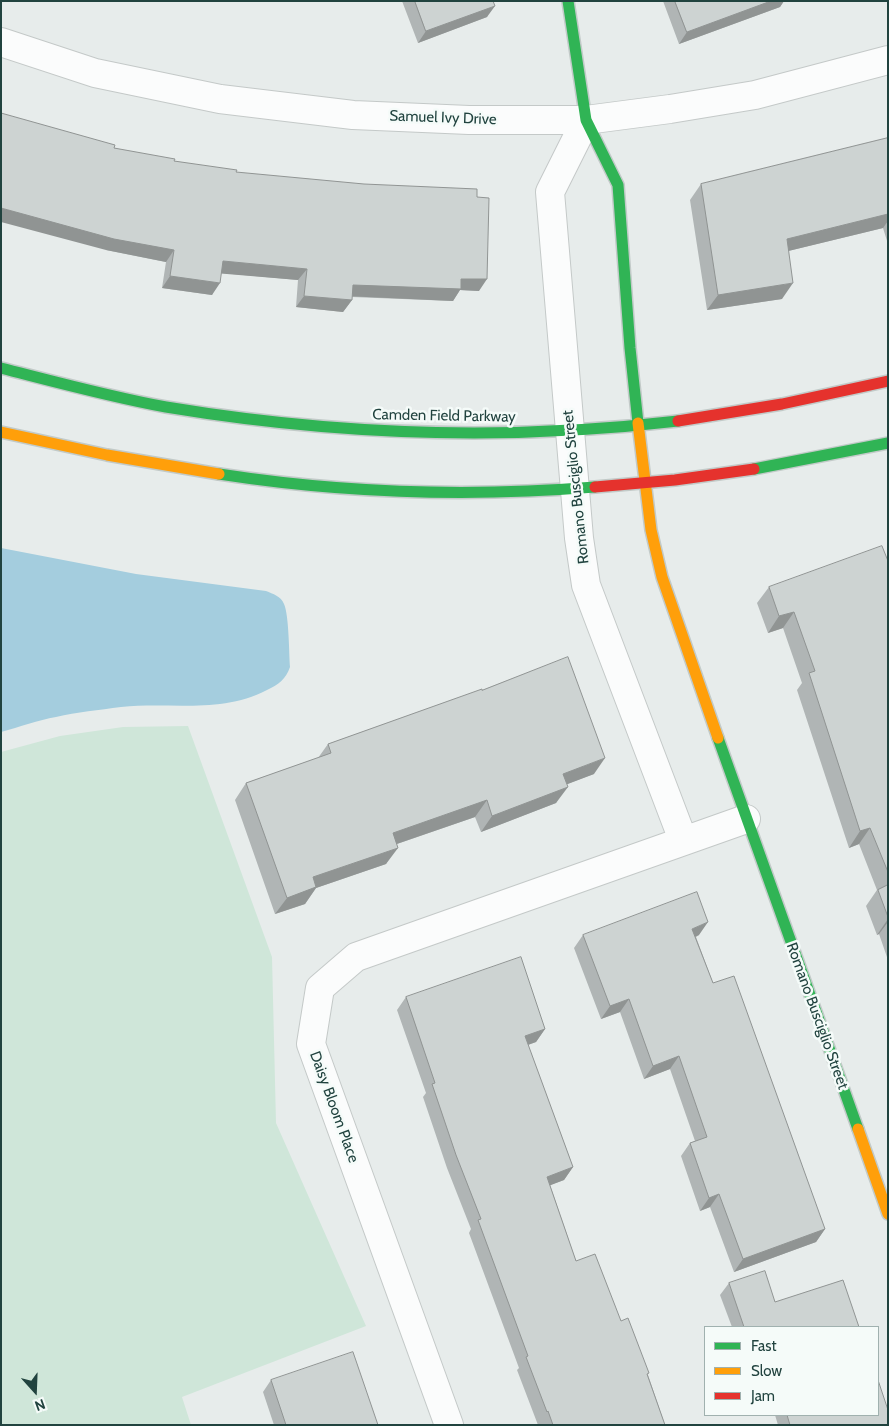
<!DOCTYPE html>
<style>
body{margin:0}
#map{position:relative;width:889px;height:1426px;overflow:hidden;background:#e7eceb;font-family:Cabin,sans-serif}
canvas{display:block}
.frame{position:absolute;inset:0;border:2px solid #21433f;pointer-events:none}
.legend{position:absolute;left:704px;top:1326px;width:175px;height:90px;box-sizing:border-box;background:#f5fbf9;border:1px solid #a0b1af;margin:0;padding:6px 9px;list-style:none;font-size:15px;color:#21433f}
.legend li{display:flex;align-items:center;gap:10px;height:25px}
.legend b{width:25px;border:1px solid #a0b1af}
.north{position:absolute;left:10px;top:1366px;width:50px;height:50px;-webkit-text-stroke:4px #f5fbf9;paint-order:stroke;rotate:160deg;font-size:14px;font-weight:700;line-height:20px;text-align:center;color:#21433f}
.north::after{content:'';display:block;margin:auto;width:18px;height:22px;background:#21433f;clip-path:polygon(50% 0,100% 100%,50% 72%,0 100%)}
</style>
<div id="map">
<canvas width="889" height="1426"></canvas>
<div class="frame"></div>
<ul class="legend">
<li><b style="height:6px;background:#30b455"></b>Fast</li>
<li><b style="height:6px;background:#ff9f0a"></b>Slow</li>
<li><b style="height:6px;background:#e5322d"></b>Jam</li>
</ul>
<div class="north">N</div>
</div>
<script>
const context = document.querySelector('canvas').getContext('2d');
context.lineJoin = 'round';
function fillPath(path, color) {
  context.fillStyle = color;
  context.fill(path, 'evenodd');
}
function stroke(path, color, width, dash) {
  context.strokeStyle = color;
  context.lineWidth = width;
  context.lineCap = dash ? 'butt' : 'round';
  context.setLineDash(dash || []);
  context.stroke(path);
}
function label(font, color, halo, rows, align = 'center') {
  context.font = font + ' Cabin,sans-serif';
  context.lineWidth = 5;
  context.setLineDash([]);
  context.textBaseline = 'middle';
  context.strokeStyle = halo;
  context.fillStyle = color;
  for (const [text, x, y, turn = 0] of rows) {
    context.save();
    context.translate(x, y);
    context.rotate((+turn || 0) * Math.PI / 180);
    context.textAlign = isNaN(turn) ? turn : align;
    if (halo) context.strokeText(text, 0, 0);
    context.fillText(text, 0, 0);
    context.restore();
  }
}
fillPath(new Path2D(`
 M188 726 272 957 276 1123 366 1326 182 1397 191 1425H1V752L60 736 123 727Z`), '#cfe6d9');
fillPath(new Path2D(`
 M1 548 136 574 266 591C273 594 281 596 284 604 289 615 289 653 290 667 286 679 278 685 267 690 221 714 170 702 121 707 99 710 77 712 56 717 38 720 20 727 1 732Z`), '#a4cdde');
const street = new Path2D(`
 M1 42 95 73 220 99 353 115 469 120H586L670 109 755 95 888 60
 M586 120 550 192 579 538 586 585 683 840
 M449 1425 311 1044 320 988 356 957 746 819`);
const fast = new Path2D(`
 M568 1 586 120 618 185 630 348 638 423
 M1 368C56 382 111 397 166 407 335 435 508 441 678 421
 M754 469 888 443
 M219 474C342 493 470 497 595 487
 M718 738 858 1129`);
const slow = new Path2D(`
 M638 423 651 530 662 577 718 738
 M1 432 107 455 219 474
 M858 1129 888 1214`);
const jam = new Path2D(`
 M678 421 782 404 888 381
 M595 487 675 480 754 469`);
stroke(street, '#c4c9c8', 30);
stroke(fast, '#c2cac8', 14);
stroke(slow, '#c2cac8', 14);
stroke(jam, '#c2cac8', 14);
stroke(street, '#fbfcfc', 28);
stroke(fast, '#30b455', 11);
stroke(slow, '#ff9f0a', 11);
stroke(jam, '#e5322d', 11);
fillPath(new Path2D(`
 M402 1H493L487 17 418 43Z
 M663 1H784L780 7 679 44Z
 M888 138V244L883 228 788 251 782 299 707 310 690 200 701 184Z
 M114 148 174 161 236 172 479 291 460 290 453 301 352 297V300L343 312 296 307 298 280 221 273 212 295 162 288 166 262 106 250Z
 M888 561V960L879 934 877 935 866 906 877 890 859 844 849 848 797 690 802 683 783 628 768 633 757 603 769 587Z
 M482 690 594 774 567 784 556 803 481 832 475 817 397 844 386 864 316 888 305 904 275 914 235 800 246 783 318 758 328 744Z
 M583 935H699L696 937 713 983 825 1229 816 1242 734 1272 710 1207 700 1211 681 1156 690 1143 695 1141 670 1069 644 1079 620 1012 601 1019 574 948Z
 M406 997 545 1029 536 1042 528 1045 573 1167 564 1180 550 1185 576 1261 621 1321 648 1375 665 1425H538L517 1370 519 1368 469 1233 471 1229 447 1168 423 1097 426 1093 397 1010Z
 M729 1283 775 1302 859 1327H732L720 1295Z
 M271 1380 378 1425H274L263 1392Z
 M775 1415H878L888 1425H778Z`), '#b0b5b5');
fillPath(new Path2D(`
 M771 1H784L780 7 679 44 687 32Z
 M495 6 487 17 418 43 426 31Z
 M1 208 174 250 166 262 106 250 1 222Z
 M888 214V221L883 228 776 254 787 239Z
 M223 261 307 269 298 280 215 273Z
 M170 276 220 283 212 295 162 288Z
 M461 279H487L479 291 460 290 453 301 345 296 353 285Z
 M793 283 782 299 707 310 718 295Z
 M304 296 352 300 343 312 296 307Z
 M794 612 783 628 768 633 779 616Z
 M605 758 594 774 552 790 563 774Z
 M568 787 556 803 481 832 492 816Z
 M487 800 475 817 382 849 393 833Z
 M870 828 859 844 849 848 860 831Z
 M398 848 386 864 316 888 305 904 275 914 287 898 313 877Z
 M888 919V922L879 934 877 935Z
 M708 922 699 935 683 942 692 929Z
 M629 999 620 1012 601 1019 610 1006Z
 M545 1029 536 1042 516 1049 525 1036Z
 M679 1056 670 1069 644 1079 653 1066Z
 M573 1167 564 1180 538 1190 547 1177Z
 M719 1194 710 1207 700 1211 709 1198Z
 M825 1229 816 1242 734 1272 743 1259Z`), '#909493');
const building = new Path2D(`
 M415 1H493L495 6 426 31Z
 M675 1H771L687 32Z
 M1 113 115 145 114 148 175 159 174 161 237 170 236 172 364 184 477 189V197L489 198 487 279H461V289L353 285 352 300 304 296 307 269 223 261 220 283 170 276 174 250 114 239 1 208Z
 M888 138V214L787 239 793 283 718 295 701 184Z
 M882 546 888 561V872L870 828 860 831 809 673 815 671 794 612 779 616 769 587Z
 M568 657 605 758 563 774 568 787 492 816 487 800 393 833 398 848 313 877 316 887 287 898 246 783 331 753 328 744 482 689V690Z
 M888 885V917L878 890Z
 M697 892 708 922 692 929 713 983 734 976 825 1229 743 1259 719 1194 709 1198 690 1143 707 1137 679 1056 653 1066 629 999 610 1006 583 935Z
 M521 957 545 1029 525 1036 573 1167 547 1177 576 1261 595 1254 621 1321 628 1318 649 1373 647 1374 665 1425H553L548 1411 547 1412 526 1357 528 1356 478 1220 481 1219 456 1155 432 1084 435 1083 406 997Z
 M765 1271 775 1302 843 1280 859 1327H744L729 1283Z
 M353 1352 378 1425H286L271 1380Z
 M878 1380 888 1410V1425H790L787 1415H878Z`);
fillPath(building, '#cdd3d2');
stroke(building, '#909493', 1);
label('15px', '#21433f', '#f5fbf9', [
 ["Samuel Ivy Drive",443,118,2],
 ["Camden Field Parkway",444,416,1],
 ["Romano Busciglio Street",576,487,-96],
 ["Romano Busciglio Street",817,1016,70],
 ["Daisy Bloom Place",334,1107,70]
]);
</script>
